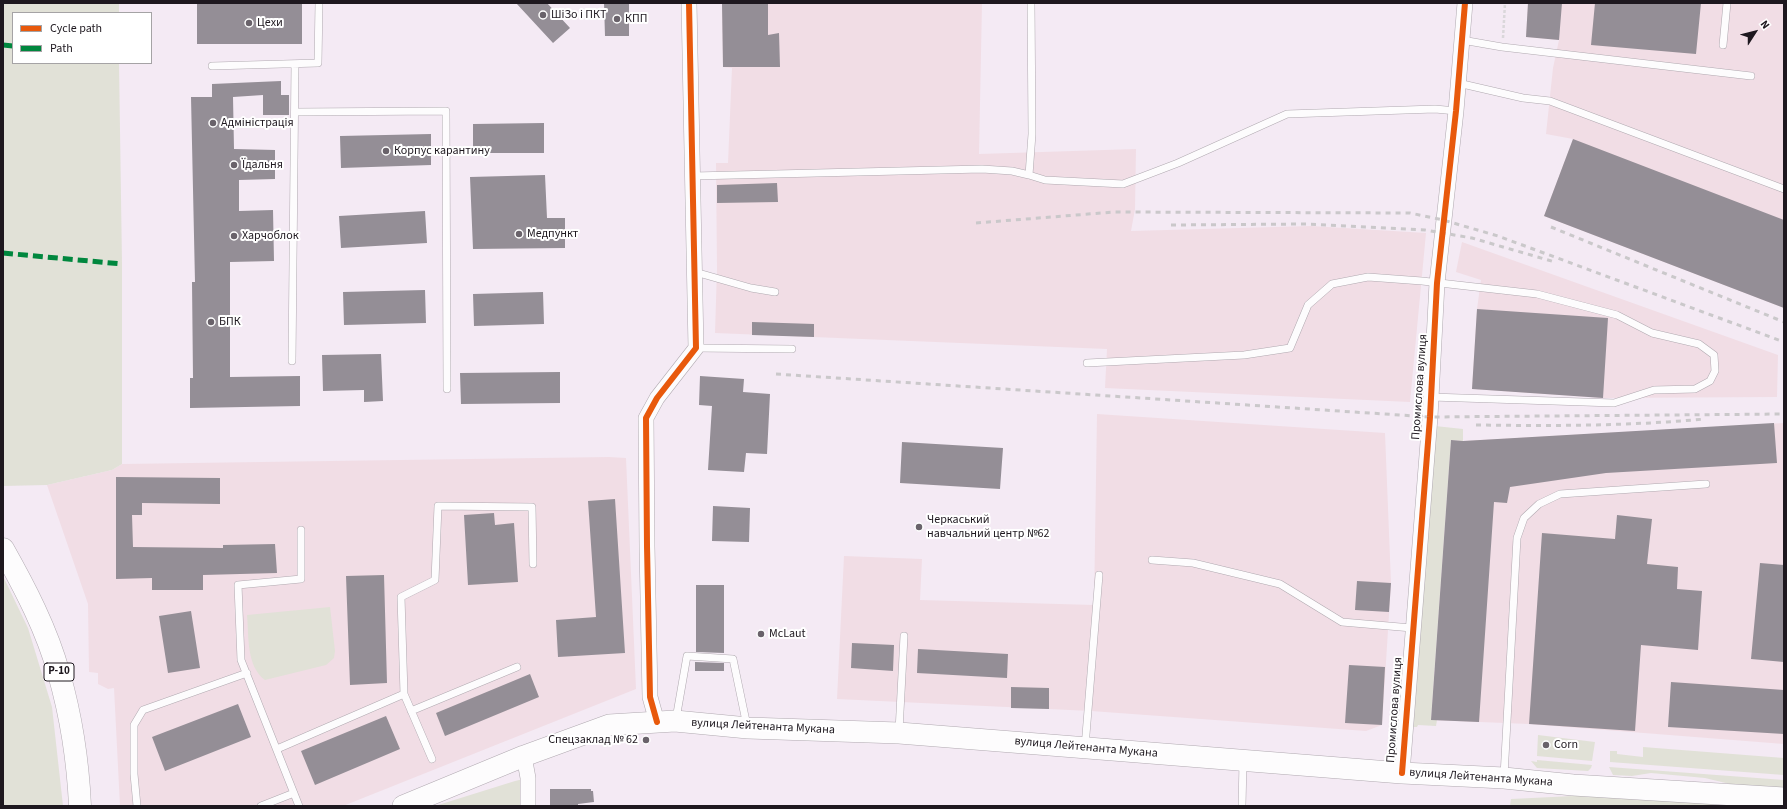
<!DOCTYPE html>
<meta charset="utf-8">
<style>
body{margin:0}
#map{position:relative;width:1787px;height:809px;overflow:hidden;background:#f4eaf4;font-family:"Source Sans 3",sans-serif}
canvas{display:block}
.frame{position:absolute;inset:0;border:4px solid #1e181f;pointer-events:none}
.legend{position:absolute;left:12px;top:12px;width:140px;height:52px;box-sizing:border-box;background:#fff;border:1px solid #a5a3a5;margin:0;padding:5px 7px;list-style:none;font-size:12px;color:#1e181f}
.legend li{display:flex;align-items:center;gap:8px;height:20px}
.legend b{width:20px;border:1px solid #a5a3a5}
.north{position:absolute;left:1735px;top:12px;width:40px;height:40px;-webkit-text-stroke:3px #fff;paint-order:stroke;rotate:54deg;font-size:11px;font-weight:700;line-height:16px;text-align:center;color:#1e181f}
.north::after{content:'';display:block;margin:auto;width:14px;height:18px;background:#1e181f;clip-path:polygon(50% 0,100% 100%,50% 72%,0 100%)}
</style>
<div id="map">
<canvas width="1787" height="809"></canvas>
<div class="frame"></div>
<ul class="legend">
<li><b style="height:5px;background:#e8590c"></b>Cycle path</li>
<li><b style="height:5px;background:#00873e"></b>Path</li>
</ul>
<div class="north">N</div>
</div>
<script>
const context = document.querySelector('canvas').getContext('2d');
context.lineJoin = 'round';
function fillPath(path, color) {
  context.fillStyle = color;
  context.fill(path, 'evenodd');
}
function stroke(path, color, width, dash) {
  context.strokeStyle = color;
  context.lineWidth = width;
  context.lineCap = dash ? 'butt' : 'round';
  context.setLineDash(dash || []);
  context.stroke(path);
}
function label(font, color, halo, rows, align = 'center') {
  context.font = font + ' "Source Sans 3",sans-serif';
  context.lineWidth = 4;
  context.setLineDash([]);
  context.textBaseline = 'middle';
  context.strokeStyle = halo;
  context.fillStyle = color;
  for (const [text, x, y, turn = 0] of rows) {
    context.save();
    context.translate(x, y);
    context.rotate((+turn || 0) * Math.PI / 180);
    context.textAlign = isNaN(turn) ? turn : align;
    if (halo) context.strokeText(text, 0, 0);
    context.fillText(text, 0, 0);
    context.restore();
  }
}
fillPath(new Path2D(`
 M722 3H982L979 154 1136 149 1135 209 1131 231 1311 226 1426 233 1410 402 1105 388 1107 349 715 333 717 269 716 163H728L732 68 723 67Z
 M1528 3H1784V308L1544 216 1573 139 1546 134 1553 68 1559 40 1526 37Z
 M1462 242 1778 355 1777 397 1603 398 1472 389 1477 309 1481 280 1456 272Z
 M1097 414 1385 433 1391 583 1382 725 1366 731 1091 711 837 699 844 556 922 559 920 600 1094 605Z
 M1784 423V744L1529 724 1431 720 1451 440 1463 441Z
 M609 457 626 458 636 689 343 806H120L114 688 108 689 98 684V673L89 672 88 604 47 485 112 470 122 464Z`), '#f1dde5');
fillPath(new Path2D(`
 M3 3H119V13H13V63H119L122 264V464L112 470 47 485 3 486Z
 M1435 426 1463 429V441L1451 440 1431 719 1437 720 1436 726 1418 725 1417 727H1412Z
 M3 576 28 628 52 707 63 806H3Z
 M330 607 335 651 334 658 326 665 265 680C246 666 249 636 247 615Z
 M1538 735 1595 742 1592 761 1537 756Z
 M1643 747 1784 758V775L1610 762V751H1617V754L1643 757Z
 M1537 760 1592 765 1591 768 1588 771 1537 768 1531 761 1537 762Z
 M1609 767 1784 780V789L1734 785 1705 778 1651 773 1632 776 1613 775Z
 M528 778V806H435L515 781Z
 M1576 794 1760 806H1510L1511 799 1573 796Z`), '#e1e1d7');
fillPath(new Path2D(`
 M197 3H302V44H197Z
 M516 3H547L570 28 553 43Z
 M604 3H629V36H605Z
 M722 3H768V35L779 33 780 67H723Z
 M1528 3H1562L1559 40 1526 37Z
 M1595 3H1701L1696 54 1591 45Z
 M281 81V95H289V115H263V95L233 97 234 149 275 150V179L239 180V211L273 210 274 261 230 262V377L300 376V406L190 408V378H193L192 282H195L191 97H212V84Z
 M544 123V153H473V124Z
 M431 134V165L341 168 340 136Z
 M1573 139 1784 220V308L1544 216Z
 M545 175 547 218H565V248L473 249 470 177Z
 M777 183 778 202 717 203V185Z
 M425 211 427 243 341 248 339 216Z
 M425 290 426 323 344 325 343 292Z
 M543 292 544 324 474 326 473 294Z
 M1477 309 1608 318 1603 398 1472 389Z
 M752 322 814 324V337L752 335Z
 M381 354 383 401 364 402V390L323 391 322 355Z
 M560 372V403L461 404 460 373Z
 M700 376 744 379 743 392 770 394 767 454 746 453 744 472 708 470 712 406 699 405Z
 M1774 423 1777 463 1606 473 1510 487 1507 503 1494 502 1479 722 1431 720 1451 440 1463 441Z
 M902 442 1003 448 1000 489 900 483Z
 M116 477 220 478V504L142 503V515H132L133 547 223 548V545L275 544 277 573 203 575V590H152V578L116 579Z
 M615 499 625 653 558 657 556 620 596 617 588 501Z
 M713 506 750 508 749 542 712 541Z
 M494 513 495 525 514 523 518 582 468 585 464 515Z
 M1617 515 1652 519 1647 564 1678 567 1677 589 1702 591 1698 650 1641 645 1635 731 1529 724 1542 533 1615 539Z
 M1760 563 1784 565V662L1751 659Z
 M384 575 387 683 350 685 346 576Z
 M1357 581 1391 583 1389 612 1355 610Z
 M696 585H724V653L696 652Z
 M191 611 200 668 168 673 159 616Z
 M852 643 894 645 893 671 851 668Z
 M918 649 1008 654 1007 678 917 673Z
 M695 662 724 663V671H695Z
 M1349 665 1385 667 1382 725 1345 723Z
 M530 674 539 697 445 736 436 713Z
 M1671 682 1784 690V734L1668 727Z
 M1011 687 1049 688V709L1011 708Z
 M238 704 251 737 165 771 152 737Z
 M386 716 400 749 315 785 301 751Z
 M550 789H591V791H593L594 802 578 804V805L550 806Z`), '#948e96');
const service = new Path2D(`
 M1462 40 1502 47 1751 76
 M1723 45 1727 3
 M212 66 318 63 319 3
 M1458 83 1523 98 1550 101 1784 189
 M295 112 446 111 447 389
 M1029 175 1045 180 1123 184 1178 163 1287 114 1435 109 1456 111
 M693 176 982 169 1012 171 1029 175 1032 134 1031 3
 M695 272 751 288 775 292
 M696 348 792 349
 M292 361 295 64
 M1087 363 1244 355 1290 348 1308 305 1332 284 1368 277 1422 281 1537 294 1617 315 1652 333 1699 344 1714 355 1715 371 1710 381 1695 389 1654 390 1614 403 1431 397
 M1152 560 1193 563 1280 584 1342 622 1412 628
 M404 694 432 759
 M411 711 517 667
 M676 719 687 656 733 659 747 726
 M899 731 904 636
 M1085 747 1099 575
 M277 749 404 694 401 597 435 580 438 506 532 507 533 564
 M1504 776 1517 538 1524 518 1539 504 1560 494 1706 484
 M137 806 134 774V725L143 710 247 673
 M261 806 294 793
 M299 806 241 660 238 585 301 579V530
 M1242 806 1243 762`);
const minor = new Path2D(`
 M657 722 650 697 647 546 646 418 657 398 696 348 689 3
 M524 756 528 778V806
 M1402 773 1430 417 1437 283 1456 111 1465 3`);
const secondary = new Path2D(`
 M403 806 524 756 609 725 675 721 748 728 899 733 1402 773 1504 778 1573 785 1784 798`);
const primary = new Path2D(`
 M3 549C25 588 47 630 59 674 71 716 78 762 80 806`);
stroke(service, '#b0a9b0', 8);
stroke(minor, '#b0a9b0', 16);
stroke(secondary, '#b0a9b0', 22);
stroke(primary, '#b0a9b0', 23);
stroke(new Path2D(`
 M1503 38 1505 3`), '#dad7da', 2.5, [3, 2]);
stroke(service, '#fdfcfd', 7);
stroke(minor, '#fdfcfd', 15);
stroke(secondary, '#fdfcfd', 21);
stroke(primary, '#fdfcfd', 22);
stroke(new Path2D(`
 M976 223 1114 212 1410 213 1443 220 1498 236 1784 342
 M1171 225 1306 224 1425 230 1472 238 1555 262
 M1551 227 1784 322
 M776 374 1430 417 1784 414
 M1476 425C1553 426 1629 426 1705 419`), '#cac8ca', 3, [5, 5]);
stroke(new Path2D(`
 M3 45 13 46
 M3 253 122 264`), '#00873e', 5, [10, 5]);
stroke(new Path2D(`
 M657 722 650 697 647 546 646 418 657 398 696 348 689 3
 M1402 773 1430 417 1437 283 1456 111 1465 3`), '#e8590c', 6);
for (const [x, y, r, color] of [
 [543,15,4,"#69626a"],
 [617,19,4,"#69626a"],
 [249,23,4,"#69626a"],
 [213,123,4,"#69626a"],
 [386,151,4,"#69626a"],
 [234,165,4,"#69626a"],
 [519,234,4,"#69626a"],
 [234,236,4,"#69626a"],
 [211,322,4,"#69626a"],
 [919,527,4,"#69626a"],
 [761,634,4,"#69626a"],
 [646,740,4,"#69626a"],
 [1546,745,4,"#69626a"]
]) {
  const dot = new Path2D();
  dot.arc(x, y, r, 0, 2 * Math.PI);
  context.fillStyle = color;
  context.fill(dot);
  stroke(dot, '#fff', 1.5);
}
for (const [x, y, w] of [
 [59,672,30]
]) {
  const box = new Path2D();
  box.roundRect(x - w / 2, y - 9, w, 18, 3);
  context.fillStyle = '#fff';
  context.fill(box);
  stroke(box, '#1e181f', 1);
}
label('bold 11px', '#1e181f', null, [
 ["Р-10",59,672]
]);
label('12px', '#1e181f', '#fff', [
 ["ШіЗо і ПКТ",551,15],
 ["КПП",625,19],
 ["Цехи",257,23],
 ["Адміністрація",221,123],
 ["Корпус карантину",394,151],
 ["Їдальня",242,165],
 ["Медпункт",527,234],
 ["Харчоблок",242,236],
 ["БПК",219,322],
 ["Черкаський",927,520],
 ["навчальний центр №62",927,534],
 ["McLaut",769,634],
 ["Спецзаклад № 62",638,740,"right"],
 ["Corn",1554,745]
], 'left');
label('12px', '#1e181f', '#fff', [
 ["Промислова вулиця",1420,387,-86],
 ["Промислова вулиця",1395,710,-86],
 ["вулиця Лейтенанта Мукана",763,727,3],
 ["вулиця Лейтенанта Мукана",1086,748,5],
 ["вулиця Лейтенанта Мукана",1481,778,4]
]);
</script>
